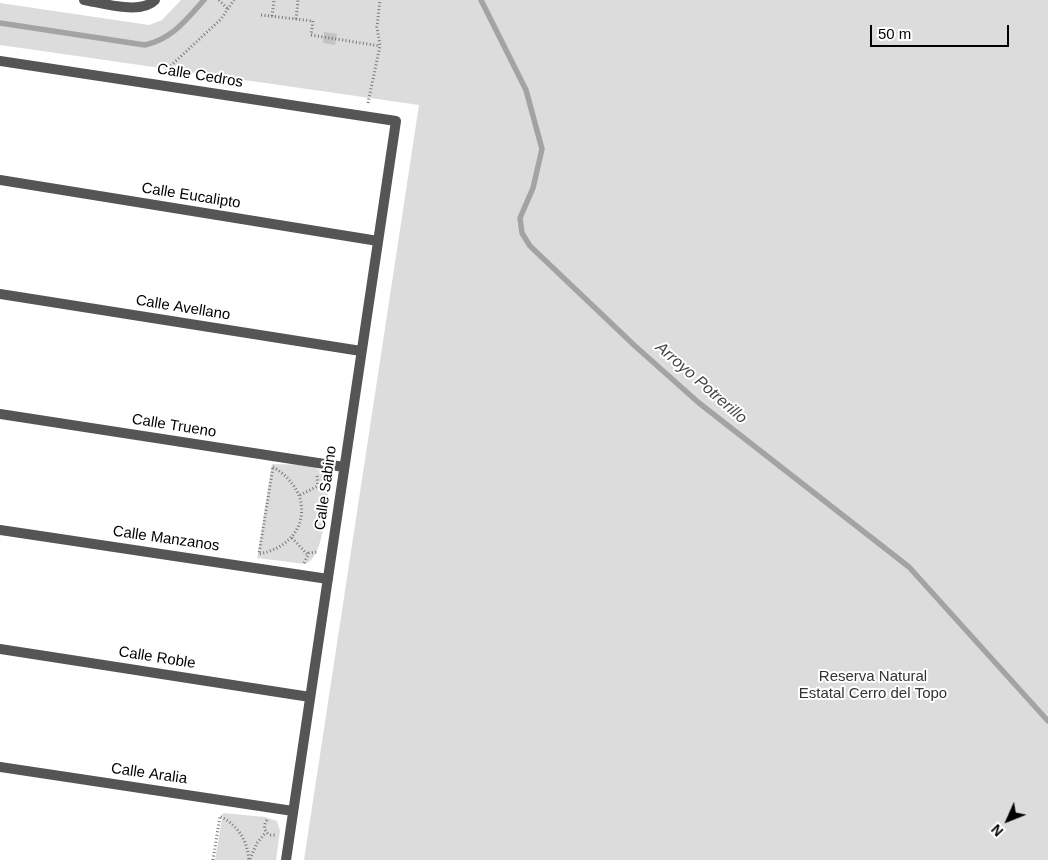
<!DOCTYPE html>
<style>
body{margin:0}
#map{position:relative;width:1048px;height:860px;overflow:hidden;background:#fff;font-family:Helvetica,sans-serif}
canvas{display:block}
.north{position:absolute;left:983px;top:795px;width:50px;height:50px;-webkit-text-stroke:4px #fff;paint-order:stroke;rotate:226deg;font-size:14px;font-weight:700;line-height:20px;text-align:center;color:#000}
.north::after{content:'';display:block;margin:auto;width:18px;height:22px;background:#000;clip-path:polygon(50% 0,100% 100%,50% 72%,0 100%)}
.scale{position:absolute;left:870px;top:25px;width:139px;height:22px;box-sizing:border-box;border:2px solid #000;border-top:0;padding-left:6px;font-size:15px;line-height:18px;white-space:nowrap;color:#000;-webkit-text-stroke:4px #fff;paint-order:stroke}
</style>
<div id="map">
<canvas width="1048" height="860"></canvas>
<div class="north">N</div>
<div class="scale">50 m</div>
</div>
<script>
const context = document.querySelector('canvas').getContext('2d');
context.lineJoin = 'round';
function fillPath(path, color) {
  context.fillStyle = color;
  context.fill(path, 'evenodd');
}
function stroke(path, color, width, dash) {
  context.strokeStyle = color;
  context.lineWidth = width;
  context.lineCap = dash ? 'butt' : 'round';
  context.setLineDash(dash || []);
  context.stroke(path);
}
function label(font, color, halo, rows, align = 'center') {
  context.font = font + ' Helvetica,sans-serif';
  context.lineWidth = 4;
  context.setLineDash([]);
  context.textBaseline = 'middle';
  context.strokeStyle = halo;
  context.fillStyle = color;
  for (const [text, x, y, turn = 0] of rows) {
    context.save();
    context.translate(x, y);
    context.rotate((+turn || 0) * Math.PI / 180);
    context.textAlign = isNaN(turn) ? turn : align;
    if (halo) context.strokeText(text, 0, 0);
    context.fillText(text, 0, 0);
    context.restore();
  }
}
fillPath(new Path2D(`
 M181 0H1048V860H304L419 105 0 45V3L149 25 162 20Z
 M272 464C289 465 326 462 330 482 326 501 325 558 305 564L257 558Z
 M223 813 265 817 277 821 280 831 276 860H215Z`), '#dcdcdc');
stroke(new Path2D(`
 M481 0 526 90 542 149 533 188 520 218 522 233 530 246 635 346 699 403 909 567 1048 721
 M0 23 145 45C172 39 186 20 204 0`), '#a3a3a3', 5.5);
fillPath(new Path2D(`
 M324 32 337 34 335 45 323 43Z`), '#c4c4c4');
stroke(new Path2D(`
 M219 0 228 9
 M261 15 313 21 311 35 380 46
 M272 16 274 0
 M296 19 298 0
 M163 73 221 19 234 0
 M368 103 380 46 377 27 380 0
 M273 467C316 492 310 544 259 554Z
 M317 476 318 486 327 490
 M300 495 318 486
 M292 538 307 554
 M304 563 309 553 318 552
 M267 820C263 826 264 831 270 835H276
 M250 859 257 843 266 832
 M213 860 220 816C238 826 247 839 249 860`), '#777', 3, [1, 2.5]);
stroke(new Path2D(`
 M84 0C102 3 141 15 155 0
 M0 61 396 121 286 860
 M0 180 378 241
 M0 294 361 351
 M0 414 344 467
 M0 530 328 579
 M0 649 310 697
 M0 767 293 811`), '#555', 10);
label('15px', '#000', '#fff', [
 ["Calle Cedros",200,76,9],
 ["Calle Eucalipto",191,196,9],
 ["Calle Avellano",183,308,9],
 ["Calle Trueno",174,426,9],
 ["Calle Sabino",326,488,-82],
 ["Calle Manzanos",166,539,8],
 ["Calle Roble",157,658,9],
 ["Calle Aralia",149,774,8]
]);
label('15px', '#333', '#fff', [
 ["Reserva Natural",873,677],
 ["Estatal Cerro del Topo",873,694]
]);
label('italic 16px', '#444', '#fff', [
 ["Arroyo Potrerillo",701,383,41]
]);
</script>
